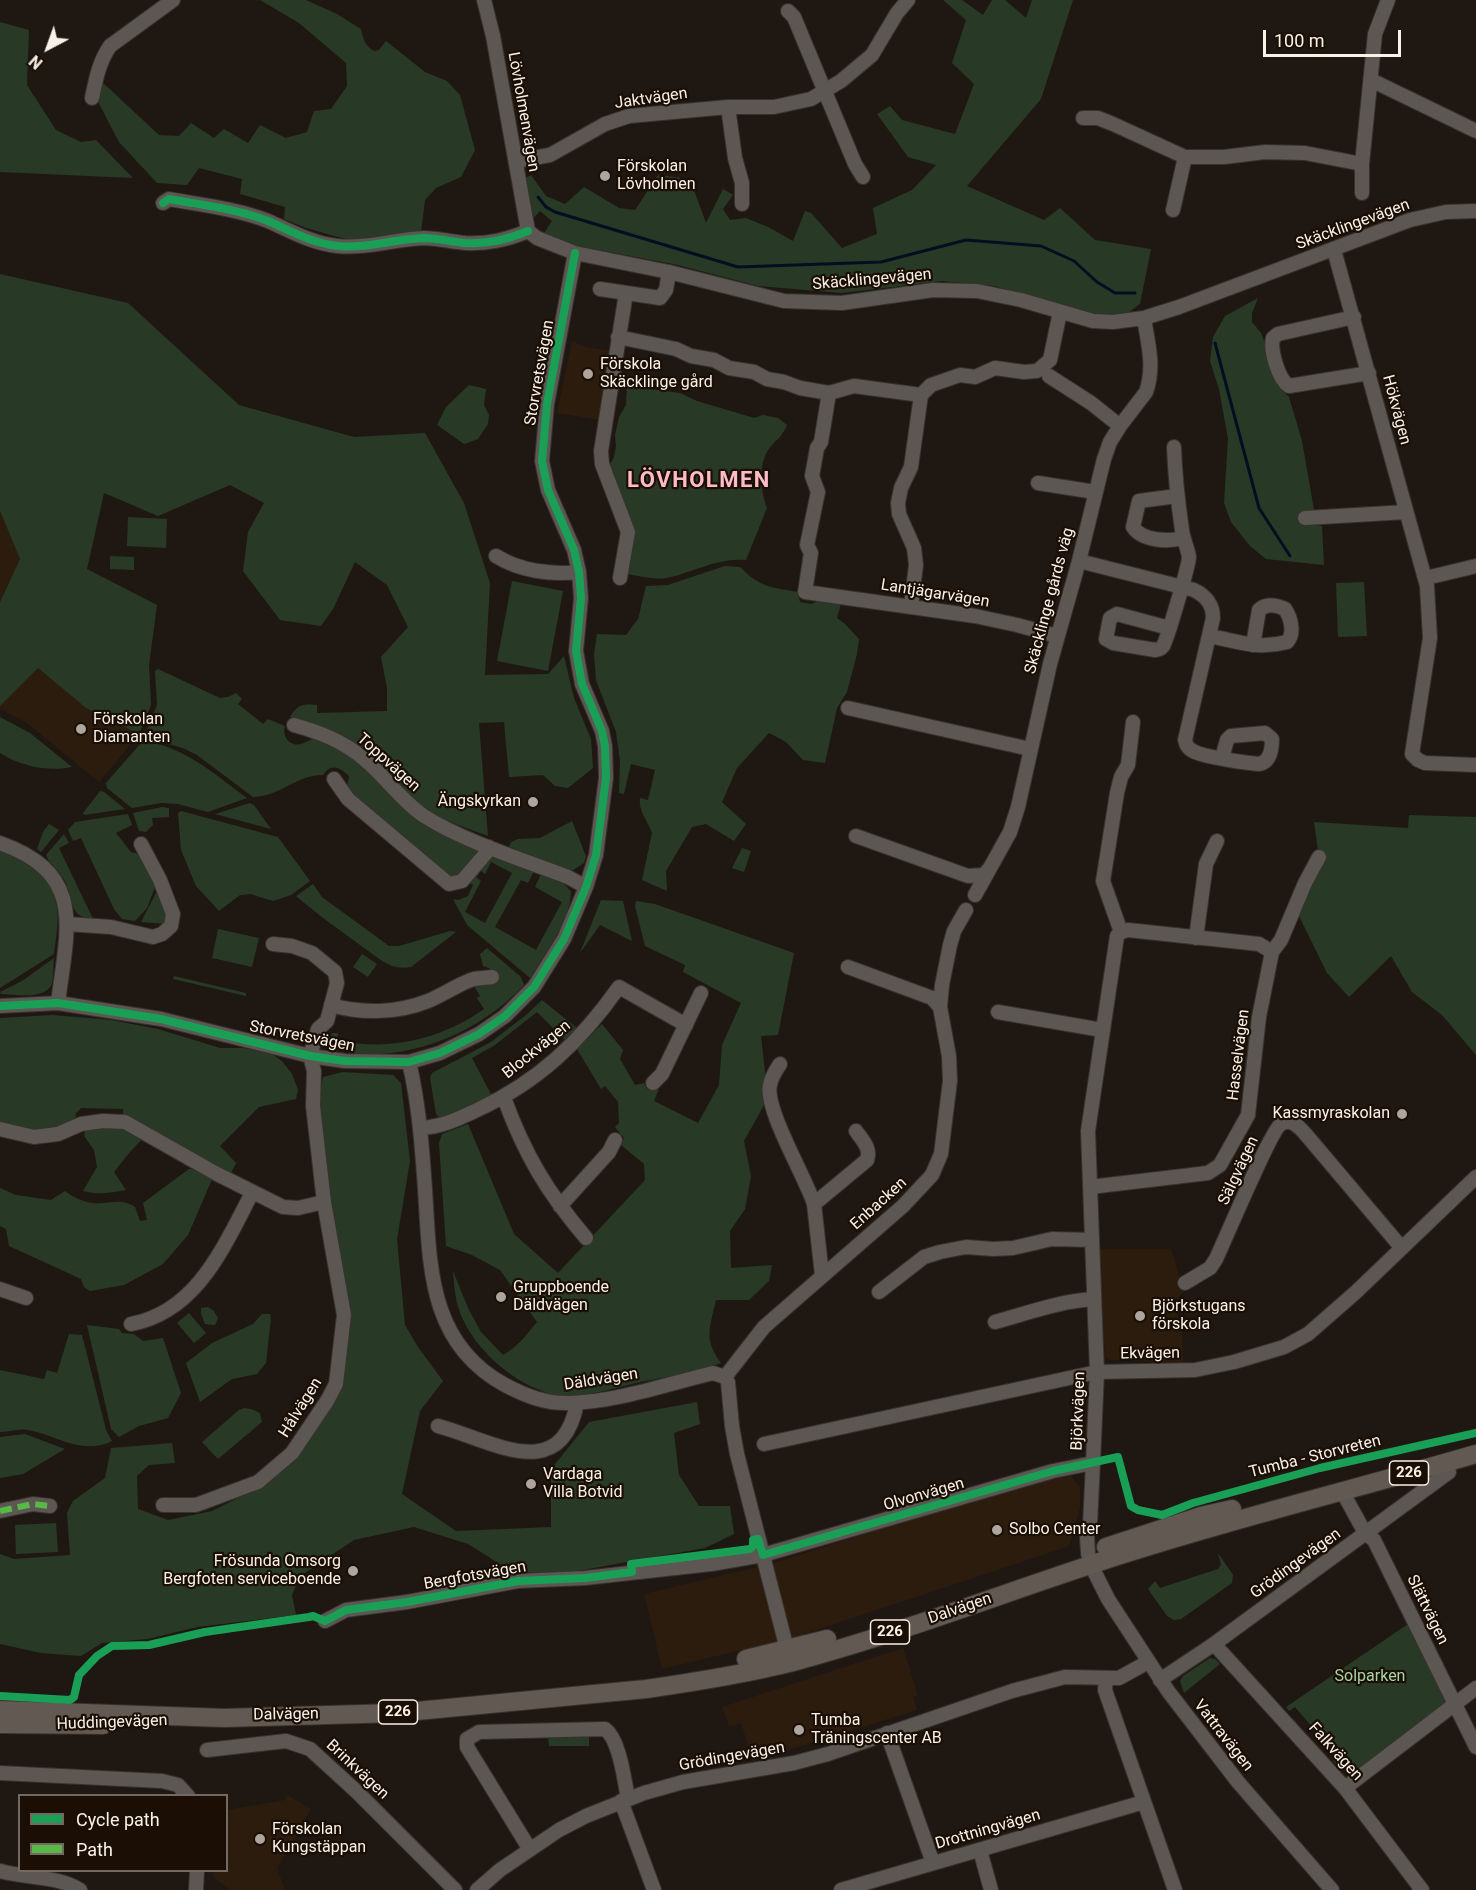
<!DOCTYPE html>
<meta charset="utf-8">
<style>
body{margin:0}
#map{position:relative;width:1476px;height:1890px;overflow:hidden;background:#1f1812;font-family:Roboto,sans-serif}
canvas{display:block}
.legend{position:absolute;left:18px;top:1794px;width:210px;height:78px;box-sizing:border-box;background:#1b0f05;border:2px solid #746960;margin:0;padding:8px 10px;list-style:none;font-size:18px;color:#faf1e9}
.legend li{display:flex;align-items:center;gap:12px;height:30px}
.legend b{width:30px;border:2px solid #746960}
.north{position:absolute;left:18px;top:18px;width:60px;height:60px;-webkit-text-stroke:4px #1b0f05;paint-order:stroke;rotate:221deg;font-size:16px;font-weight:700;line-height:24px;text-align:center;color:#faf1e9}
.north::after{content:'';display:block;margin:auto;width:21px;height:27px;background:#faf1e9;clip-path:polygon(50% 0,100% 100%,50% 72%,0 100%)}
.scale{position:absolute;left:1263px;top:30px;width:138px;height:27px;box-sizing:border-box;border:3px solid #faf1e9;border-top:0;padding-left:8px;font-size:18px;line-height:21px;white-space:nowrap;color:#faf1e9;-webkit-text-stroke:4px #1b0f05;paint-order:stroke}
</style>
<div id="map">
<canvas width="1476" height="1890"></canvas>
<ul class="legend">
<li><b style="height:8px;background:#1a9f57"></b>Cycle path</li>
<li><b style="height:8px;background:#58b947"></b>Path</li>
</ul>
<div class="north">N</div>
<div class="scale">100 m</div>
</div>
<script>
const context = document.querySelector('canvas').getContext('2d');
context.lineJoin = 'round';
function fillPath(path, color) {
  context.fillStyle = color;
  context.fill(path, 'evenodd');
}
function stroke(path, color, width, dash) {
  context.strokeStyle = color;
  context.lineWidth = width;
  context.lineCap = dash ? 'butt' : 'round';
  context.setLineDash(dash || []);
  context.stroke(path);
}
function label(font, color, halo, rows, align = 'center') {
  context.font = font + ' Roboto,sans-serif';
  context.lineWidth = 4.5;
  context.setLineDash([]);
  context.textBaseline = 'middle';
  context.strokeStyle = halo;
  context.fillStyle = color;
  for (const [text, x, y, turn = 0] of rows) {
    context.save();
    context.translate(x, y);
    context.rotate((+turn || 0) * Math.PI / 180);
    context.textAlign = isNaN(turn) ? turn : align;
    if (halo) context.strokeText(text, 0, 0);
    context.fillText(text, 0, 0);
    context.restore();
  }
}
fillPath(new Path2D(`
 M572 341 586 347 613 351 601 420 557 413Z
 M0 511 20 559 0 602Z
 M38 668 86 708 139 734 99 782 27 723 0 709V706Z
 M1099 1249H1171L1184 1292 1173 1301 1182 1331 1183 1362 1110 1360 1105 1356Z
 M1069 1474 1080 1487V1508L1069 1546 792 1638 662 1669 644 1594 774 1563 1046 1476Z
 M903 1648 918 1695 913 1697 917 1710 753 1761 741 1723 729 1726 722 1707Z
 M287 1795 311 1809 277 1868 285 1890H231L214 1878 213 1871 226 1870 227 1810 285 1800Z`), '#2c1c0e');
fillPath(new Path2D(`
 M260 0H306L337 14 361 29C363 39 365 46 374 51L379 50 386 41 425 72 447 81 460 95 475 150 461 177 436 188 425 200 421 232 349 240 306 228 284 219 285 207 240 194 242 179 199 168 187 185 157 183 119 142 96 98 101 81 159 135 179 136 191 123 214 138 224 129 248 143 260 125 286 138 307 132 314 111 331 109 347 86 346 63 299 23Z
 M943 0H962L983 15 992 0H1005L1026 18 1032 0H1073L1041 99 967 186 1044 220 1060 208 1095 240 1151 249 1140 304 1129 312 1092 317 995 286 942 281 842 293 758 286 678 265 573 245 543 235 552 221 540 211 529 223 522 180 531 175 546 196 565 204 584 187 619 208 635 210 658 175 690 179 706 223 723 189 733 195 723 209 730 220 746 218 768 227 793 241 805 211 811 213 842 248 877 234 873 208 912 190 936 165 908 157 877 114 890 106 902 120 955 134 974 84 952 63 966 20Z
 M0 22 29 30 27 85 56 130 81 142 96 140 133 178 0 172Z
 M0 274 128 303 239 405 354 437 425 433 464 503 490 583 485 675 548 674 564 656 574 698 591 739 593 768 568 788 555 786 543 775 509 777 504 722 479 723 488 836 437 817 321 727 290 717C297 705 303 703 317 705V713L387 711V688L381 657 408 627 387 585 355 562 333 609 321 626 280 620 243 571 248 532 264 503 230 485 158 516 104 493 87 569 157 605 149 665 151 705 139 734 86 708 38 668 0 706V602L20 559 0 511Z
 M1258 298 1252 313V322L1261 333 1282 390 1289 397 1302 441 1314 510 1302 513 1304 521 1322 526 1324 565 1266 559 1250 546 1231 522 1224 503 1228 439 1219 389 1210 361 1213 337 1225 316Z
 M469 385 486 389 484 405 489 415 488 424 478 439 464 444 437 425 446 407Z
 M627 386 680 393 697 401 754 418 763 415 778 418 787 425C781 440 773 441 767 452 758 468 761 492 767 508L746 560C718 557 692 573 666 578 653 580 640 576 628 574L632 528 607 470 614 457 616 446 615 435 619 417 626 405Z
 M128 517 167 519 166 548 127 546Z
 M110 556 134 557V570L110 569Z
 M725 566 740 567C761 588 770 587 798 592L800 602 812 604 826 596 842 600 837 618 845 624 859 639 857 654 847 692 837 708 825 763 803 760 786 742 769 733 737 768 722 802 746 824 734 841 706 824 692 827 666 871 667 891 642 880 652 833C648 821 638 811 640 798L648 800 655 770 631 764 624 794 619 793 620 761 616 732 596 680 594 654 597 634 626 635 638 619 646 586 668 585Z
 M512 581 563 591 548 671 497 661Z
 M1364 582 1367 636 1338 637 1336 583Z
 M158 669 220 698 228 697 236 693 242 699 238 704 263 724 268 719 285 726C282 736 289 747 301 744 306 743 310 739 315 738 331 745 345 752 358 763 376 778 389 798 408 812 430 830 454 839 481 849L458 877 451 878 362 804 347 788 349 776C339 767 331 763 323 775 298 774 281 796 253 797L197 755 183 748 147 738 145 735 157 705 155 671Z
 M0 717 30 733 72 767C48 772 20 766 0 753Z
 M141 743C177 740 219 778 247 798L208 812 178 804 161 803 132 808 107 788 106 783Z
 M100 791 104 792 125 809 84 815 83 813Z
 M250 803 254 805 271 829 215 814Z
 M162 807 169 808V817L152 818 153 825 146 832 139 831 133 813Z
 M181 811 278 837 310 881 291 895 273 901 250 894 240 895 219 911 196 886 181 850 178 813Z
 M128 814 132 825 116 833 131 852 146 856 157 882 147 908 135 921 122 919 114 909 81 838 73 841 68 830 75 822Z
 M1409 815 1476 817V1055L1442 1015 1412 992 1391 956 1349 997 1327 973 1297 912 1319 857 1314 822 1408 828Z
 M572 821 586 856 584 863 573 870H564L509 847 511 842 518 839 540 838Z
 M49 824 59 830 41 852 37 849 43 832Z
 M64 834 69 843 59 848 93 919C88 918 79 917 76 912 70 904 70 890 65 881 60 871 49 864 46 855Z
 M742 848 751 851 744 872 732 868Z
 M0 851C9 854 19 856 27 861 34 864 39 871 44 877 63 903 58 923 54 954L0 988Z
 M495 855 534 871 528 883 521 880 495 927 536 950 562 902 535 887 540 876 544 874 564 884 571 891C571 920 545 954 530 978L467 925 453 899 458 900 468 896 473 885 468 882 475 876 481 881 465 912 485 923 512 873 491 862 485 874 480 870Z
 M313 884 322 897 389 946H399L450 931 456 932 411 967C405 968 399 968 392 966 382 962 373 954 364 948 341 931 317 914 296 896Z
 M159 887 167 917 166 924 141 922Z
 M601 900 623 901 632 941 600 925 580 953Z
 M636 901 655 904 794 953 778 1035 761 1036 768 1098 744 1141 751 1176 745 1209 730 1231 731 1268 772 1265 769 1281 749 1300H716C710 1328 703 1338 721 1363 694 1373 664 1377 636 1383 614 1388 578 1400 556 1395 513 1386 464 1342 456 1298 454 1289 454 1280 453 1271L468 1308 481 1332 503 1355C520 1345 525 1336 537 1322L500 1270 472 1255 446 1246 439 1143 442 1134 468 1124 514 1234 558 1273 645 1180 644 1164 621 1145 624 1138 615 1127 619 1123 618 1102 605 1086 601 1089 577 1049 602 1024 623 1050 620 1059 635 1085 644 1083 647 1089 653 1090 659 1089 654 1101 698 1123 719 1085 722 1045 741 1003 683 972 685 965 645 946 635 906Z
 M218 929 259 938 252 967 212 958Z
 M487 948 521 977 524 985C483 1029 421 1057 361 1054 350 1053 339 1050 329 1048L332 1033H338L337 1040C388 1052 442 1039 484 1009L477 998 480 996 474 986H483L491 983 494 972 489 968 483 966 480 954Z
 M362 954 377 964 368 977 353 967Z
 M54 958C53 965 54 976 52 983 46 1001 15 994 1 994L0 992 22 981Z
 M174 976 246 993V996L173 979Z
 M542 1000 578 1029 566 1041 537 1012 495 1045 472 1058 493 1098 440 1119 436 1114 430 1078 432 1073 491 1042 526 1015Z
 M53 1015 111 1020 158 1029 220 1048H243L272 1054 282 1061 292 1074 298 1090 296 1099 259 1107 220 1146 236 1163 230 1175 123 1117V1109L81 1108 76 1113 75 1122C44 1132 31 1131 0 1123V1018Z
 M343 1072 393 1075 401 1083 410 1161 397 1239 405 1325 418 1347 443 1381 420 1411 402 1494 456 1531 551 1527V1469L589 1422 697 1402 700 1424 674 1433 679 1475 699 1506H730L734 1534 705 1548 577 1571 514 1573 468 1544 414 1527 354 1540 300 1576 292 1595 296 1615 197 1627 148 1639 102 1643 81 1656 41 1653 0 1644V1554L14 1559 70 1555 67 1513 73 1501 105 1478 111 1448 172 1443 175 1463 149 1465 137 1476 138 1509 168 1520 212 1511 262 1486 290 1463 326 1416 341 1390 351 1319 330 1204 324 1153 319 1099 323 1077Z
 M111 1125 143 1138 129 1153 114 1172 126 1190C111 1193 98 1195 83 1191L97 1167 94 1150 84 1136 86 1127Z
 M189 1169H196L213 1177 188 1235 163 1264 124 1285 90 1291 84 1287 81 1279 9 1246 6 1229 0 1226V1188L16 1195 51 1200 65 1191C73 1197 81 1201 92 1203 109 1205 119 1197 135 1207L140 1221 147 1220 143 1203Z
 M208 1307 214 1311 218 1318 215 1325 205 1324 201 1314V1308Z
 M189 1313 206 1333 194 1343 177 1323Z
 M262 1314H270L271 1318 266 1363 257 1374 232 1379 200 1402 186 1363 212 1343 253 1324Z
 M87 1325 119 1329 122 1333 134 1334 143 1341 163 1338 181 1393 168 1418 139 1426 119 1437 111 1429Z
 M69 1334 82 1335 106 1430 112 1441C83 1456 56 1435 28 1430 19 1428 9 1432 0 1432V1370L44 1379 47 1370 57 1373Z
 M244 1408 251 1409 260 1413 262 1422 218 1459 202 1442 239 1410Z
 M25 1434 65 1449 23 1474 0 1478V1437Z
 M56 1523 58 1552 16 1554 15 1525Z
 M1218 1553 1233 1575 1232 1583 1181 1619 1174 1620 1167 1616 1148 1589 1155 1581 1160 1588 1218 1569 1221 1565Z
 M1411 1622 1450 1704 1353 1778 1333 1761 1338 1757 1295 1707 1289 1711 1286 1707Z
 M1210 1658 1215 1659 1220 1664 1184 1693 1180 1681 1183 1676Z
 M589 1735V1746H549L548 1736Z`), '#283a26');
stroke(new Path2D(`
 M538 197 546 207 555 212 738 267 881 262 966 240 1041 246 1074 261 1097 282 1115 293H1135
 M1215 343 1259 508 1290 556`), '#030e21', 3);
const minor = new Path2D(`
 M484 0 493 36 528 231
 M788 11 794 17 855 164 863 177
 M1371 80 1476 131
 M92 98C96 79 99 62 110 46L173 0
 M728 107 735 158 742 183V204
 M1083 118H1098L1113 124 1185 157H1224L1265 152 1305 153 1362 164
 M516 161 550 155 605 124 629 116 728 107H774L811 99 841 81 872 55 897 13 908 0
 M1362 193V164L1375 34 1388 0
 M163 203 169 199C202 205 237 209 268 221 291 231 311 243 337 246 367 249 394 239 424 238 437 238 452 242 465 243 488 244 506 240 528 231
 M1173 210 1185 157
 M528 231 537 238 575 253 669 272 784 301 842 303 933 290 977 291 1021 300 1093 321 1113 322 1144 318 1179 307 1410 220 1446 212 1476 211
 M1334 250 1427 586 1430 638 1412 754 1418 760 1425 763 1476 765
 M600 289 660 298 666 290 669 272
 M1354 317 1278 334 1273 338C1270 350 1278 379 1289 386L1369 373
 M618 337 676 349 691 356 714 360 729 368 754 372 767 379 784 382 800 388 829 393 854 386 921 395 931 385 960 375 975 377 995 368 1024 372 1037 371 1050 360 1060 312
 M1049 376 1091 403 1120 426
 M829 393 821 442 817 448 812 476 818 492 807 545 811 553 805 592 975 616 1017 625 1057 636
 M1038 483 1095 492
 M1177 496 1139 501 1133 527C1142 541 1168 542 1183 538
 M1305 518 1406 512
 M496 556C520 571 551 575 579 572
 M1079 561 1194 590C1206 596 1213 604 1213 618L1185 740C1186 745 1188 749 1193 751 1203 757 1247 763 1259 764 1270 762 1272 749 1272 739L1265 733 1231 736 1227 740 1222 758
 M620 578 628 532 602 464 601 451 626 293
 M1426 578 1476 566
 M911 606 916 565 914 548 899 514 898 503 901 488 911 467 921 395
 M1169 628 1117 614 1110 618 1106 639 1113 643 1155 650C1159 649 1160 650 1163 646 1167 640 1189 565 1189 557 1188 549 1183 539 1182 530 1178 503 1175 475 1174 447
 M1209 636C1238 641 1257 650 1287 642 1295 634 1291 618 1285 609 1277 605 1266 603 1259 610L1253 645
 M848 708 1030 749
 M294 725C319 732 343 741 364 759 385 776 401 801 424 816 463 841 523 860 568 877L586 887
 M334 779 348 799 449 884 462 881 487 852 489 847
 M856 836 968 876 984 875 988 870
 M0 843C87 874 67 929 58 1003
 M975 895 1010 832 1018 807 1050 664 1079 561 1104 459 1110 442 1120 426 1146 392C1155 367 1148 344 1144 318
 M67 924 111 927 153 937 162 934 171 926 173 914 160 880 141 844
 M1121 932 1103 881 1117 793 1121 777 1128 765 1133 722
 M1196 938 1206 864 1217 841
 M1272 952 1259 944 1128 930 1121 932 1117 936 1088 1131 1097 1372 1093 1463 1090 1525 1087 1536 1088 1553 1091 1565 1108 1599 1168 1691 1238 1782 1332 1890
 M848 967 932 998 940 1007
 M331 1005C362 1014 398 1013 428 1001 441 996 462 982 474 979 480 978 486 978 492 977
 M0 1006 58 1003 161 1019 310 1056 345 1061 409 1062 440 1053 479 1034 505 1016 534 987 564 939 586 887 596 855 606 778 605 746 602 731 582 684 576 651 581 598 579 572 574 550 548 490 542 461 547 404 575 253
 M998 1012 1102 1030
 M409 1062C419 1104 422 1147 425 1189 430 1266 428 1343 505 1385 526 1396 546 1404 570 1403 616 1402 667 1384 713 1373L725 1377 728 1382 732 1426 737 1454 789 1657
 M780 1064C776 1070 771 1078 770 1085 764 1108 806 1178 814 1204
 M653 1083 662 1074 701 993
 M504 1098C525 1155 547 1192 586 1238
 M420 1128C442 1127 458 1119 477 1110 538 1082 581 1041 619 987L686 1025
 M0 1129 34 1137 58 1134 81 1124 103 1121 125 1122 217 1174 283 1207 298 1208 324 1202
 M1090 1187 1208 1173 1220 1165 1248 1115 1259 1017 1272 952 1281 940 1305 883 1319 857
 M560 1206 609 1152 615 1140
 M822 1275 814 1204 867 1160C871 1148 863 1141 856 1131
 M1185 1283 1210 1268 1216 1259C1225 1240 1271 1130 1281 1124 1292 1117 1302 1130 1308 1137L1401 1247
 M0 1289 26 1298
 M879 1292 924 1257 940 1252 966 1247 993 1249 1013 1248 1052 1239 1092 1240
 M995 1322C1028 1313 1060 1301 1094 1299
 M131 1324C197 1312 224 1246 252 1193
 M725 1377 764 1327 903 1206 932 1175 941 1154 950 1081 949 1056 940 1007 942 985 950 945 954 931 966 910
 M438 1426C491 1440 561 1487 577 1403
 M764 1444 1097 1372 1195 1370 1234 1362 1284 1347 1308 1334 1356 1292 1476 1177
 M1342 1491 1365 1533 1374 1540 1476 1747
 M163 1505H196L258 1482 292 1453 327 1401 336 1384 344 1315 324 1202 313 1106 314 1071 310 1056 318 1029 327 1021 337 983 335 972 312 953 292 946 273 944
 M0 1511 33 1504 50 1506
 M325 1621 346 1610 407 1602 518 1581 585 1578 711 1564 763 1555 1053 1471 1093 1463
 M1214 1644 1345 1788 1422 1890
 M1106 1679 1105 1690 1175 1890
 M1160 1680 1214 1644 1449 1472
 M887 1733 933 1863
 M207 1750 286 1741 310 1749 356 1791 455 1890
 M0 1773 162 1781 178 1785 188 1796
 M1345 1788 1476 1688
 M621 1801 654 1890
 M529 1848 467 1747V1739L479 1732 605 1729C620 1740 624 1780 628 1798
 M980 1850 991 1890
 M0 1871C24 1878 60 1876 80 1890
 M196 1890 197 1870
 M477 1890 500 1870 559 1830 586 1816 644 1793 683 1782 794 1763 828 1754 1012 1691 1065 1677 1119 1678 1148 1662
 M841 1890 1144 1802`);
const major = new Path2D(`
 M1106 1547 1201 1516 1232 1509
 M746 1659 827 1639
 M0 1710 224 1718 396 1713 646 1689C695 1682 745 1674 793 1662 905 1632 1013 1589 1124 1554 1240 1517 1359 1488 1476 1454
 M0 1724 103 1725`);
stroke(minor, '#38322e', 16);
stroke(major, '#38322e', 20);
stroke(minor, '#5c5752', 14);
stroke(major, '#625953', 18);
stroke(new Path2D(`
 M0 1511 33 1504 50 1506`), '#58b947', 6, [12, 6]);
stroke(new Path2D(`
 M163 203 169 199C202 205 237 209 268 221 291 231 311 243 337 246 367 249 394 239 424 238 437 238 452 242 465 243 488 244 506 240 528 231
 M0 1006 58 1003 161 1019 310 1056 345 1061 409 1062 440 1053 479 1034 505 1016 534 987 564 939 586 887 596 855 606 778 605 746 602 731 582 684 576 651 581 598 579 572 574 550 548 490 542 461 547 404 575 253
 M0 1696 70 1700 74 1697 79 1675 97 1656 112 1646 149 1645 205 1632 309 1617 313 1616 325 1621 346 1610 407 1602 518 1581 585 1578 632 1572 631 1564 750 1549 753 1546V1540L758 1539 763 1555 1053 1471 1118 1457 1131 1506 1138 1510 1162 1515 1193 1503 1320 1468 1476 1433`), '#1a9f57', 8);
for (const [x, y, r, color] of [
 [605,176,6,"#ada59e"],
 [588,374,6,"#ada59e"],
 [81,729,6,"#ada59e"],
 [533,802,6,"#ada59e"],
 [1402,1114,6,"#ada59e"],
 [501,1297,6,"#ada59e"],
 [1140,1316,6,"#ada59e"],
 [531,1484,6,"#ada59e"],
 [997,1530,6,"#ada59e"],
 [353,1571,6,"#ada59e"],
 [799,1730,6,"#ada59e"],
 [260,1839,6,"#ada59e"]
]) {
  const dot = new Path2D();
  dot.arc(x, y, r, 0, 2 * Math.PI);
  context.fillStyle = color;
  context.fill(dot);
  stroke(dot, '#1b0f05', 2);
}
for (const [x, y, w] of [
 [1409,1473,39],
 [890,1632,39],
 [398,1712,39]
]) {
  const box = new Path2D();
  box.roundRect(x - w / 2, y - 12, w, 24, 4.5);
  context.fillStyle = '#1b0f05';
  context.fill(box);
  stroke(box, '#faf1e9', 1.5);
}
label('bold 15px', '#faf1e9', null, [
 ["226",1409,1473],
 ["226",890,1632],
 ["226",398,1712]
]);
label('16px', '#faf1e9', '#1b0f05', [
 ["Jaktvägen",651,99,-8],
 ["Lövholmenvägen",523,112,80],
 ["Skäcklingevägen",1353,225,-20],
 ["Skäcklingevägen",872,280,-5],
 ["Storvretsvägen",540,373,-80],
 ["Hökvägen",1396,410,75],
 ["Lantjägarvägen",935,594,9],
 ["Skäcklinge gårds väg",1050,601,-75],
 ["Toppvägen",388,763,42],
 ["Storvretsvägen",302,1037,11],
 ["Blockvägen",537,1050,-39],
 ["Hasselvägen",1239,1055,-83],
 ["Sälgvägen",1239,1171,-65],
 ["Enbacken",879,1204,-42],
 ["Ekvägen",1150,1354,-1],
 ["Däldvägen",601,1380,-9],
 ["Hålvägen",301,1408,-58],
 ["Björkvägen",1079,1411,-88],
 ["Tumba - Storvreten",1315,1457,-14],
 ["Olvonvägen",924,1495,-16],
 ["Grödingevägen",1296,1564,-36],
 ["Bergfotsvägen",475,1576,-10],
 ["Dalvägen",960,1609,-19],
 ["Slättvägen",1427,1610,64],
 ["Dalvägen",286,1715,-1],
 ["Huddingevägen",112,1723,-2],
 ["Vattravägen",1223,1736,52],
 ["Falkvägen",1335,1752,48],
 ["Grödingevägen",732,1757,-10],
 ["Brinkvägen",357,1770,43],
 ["Drottningvägen",988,1830,-16]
]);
label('16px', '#faf1e9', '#1b0f05', [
 ["Förskolan",617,167],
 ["Lövholmen",617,185],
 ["Förskola",600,365],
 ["Skäcklinge gård",600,383],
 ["Förskolan",93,720],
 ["Diamanten",93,738],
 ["Ängskyrkan",521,802,"right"],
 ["Kassmyraskolan",1390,1114,"right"],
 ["Gruppboende",513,1288],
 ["Däldvägen",513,1306],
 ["Björkstugans",1152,1307],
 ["förskola",1152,1325],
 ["Vardaga",543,1475],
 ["Villa Botvid",543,1493],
 ["Solbo Center",1009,1530],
 ["Frösunda Omsorg",341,1562,"right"],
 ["Bergfoten serviceboende",341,1580,"right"],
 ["Tumba",811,1721],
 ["Träningscenter AB",811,1739],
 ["Förskolan",272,1830],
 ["Kungstäppan",272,1848]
], 'left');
label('16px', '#a6d5a5', '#1b0f05', [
 ["Solparken",1370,1677]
]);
context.letterSpacing = '1.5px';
label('bold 22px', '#ffbbc7', '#1b0f05', [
 ["LÖVHOLMEN",699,481]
]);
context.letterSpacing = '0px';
</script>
